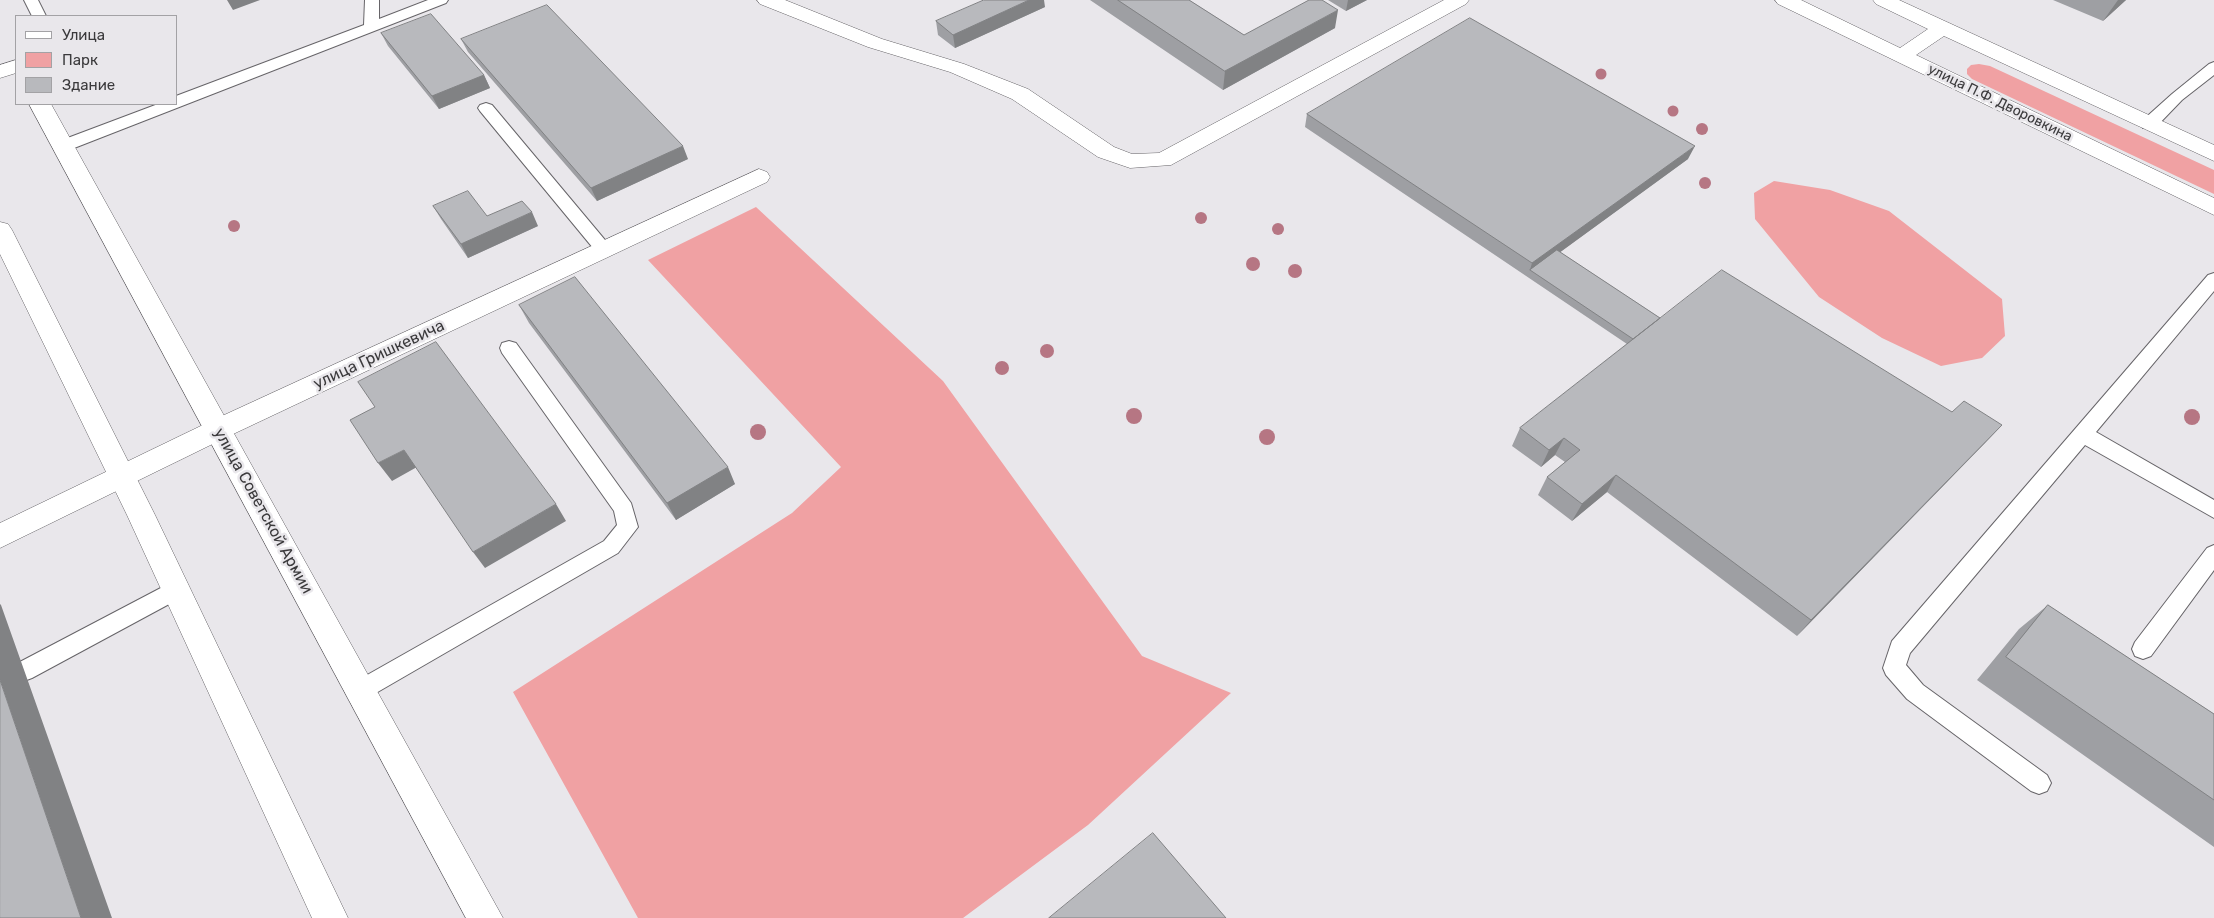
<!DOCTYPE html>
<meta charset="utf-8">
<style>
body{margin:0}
#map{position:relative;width:2214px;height:918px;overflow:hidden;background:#e9e7eb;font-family:Rubik,sans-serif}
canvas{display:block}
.legend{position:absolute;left:15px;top:15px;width:162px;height:90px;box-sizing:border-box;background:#e9e7eb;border:1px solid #a3a2a5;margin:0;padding:6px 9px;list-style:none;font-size:15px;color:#3b3a3c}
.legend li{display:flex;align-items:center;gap:10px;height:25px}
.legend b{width:25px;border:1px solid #a3a2a5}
</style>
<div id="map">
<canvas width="2214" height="918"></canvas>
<ul class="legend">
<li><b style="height:6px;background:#fff"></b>Улица</li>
<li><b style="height:14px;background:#f0a1a3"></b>Парк</li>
<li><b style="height:14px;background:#b8b9bd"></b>Здание</li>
</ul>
</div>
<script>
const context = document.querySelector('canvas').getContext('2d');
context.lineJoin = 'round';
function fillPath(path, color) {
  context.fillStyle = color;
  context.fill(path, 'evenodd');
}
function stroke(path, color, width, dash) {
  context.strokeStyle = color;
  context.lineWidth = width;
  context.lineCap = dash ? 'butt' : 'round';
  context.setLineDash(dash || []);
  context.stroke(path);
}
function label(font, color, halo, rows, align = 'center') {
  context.font = font + ' Rubik,sans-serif';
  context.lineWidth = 5;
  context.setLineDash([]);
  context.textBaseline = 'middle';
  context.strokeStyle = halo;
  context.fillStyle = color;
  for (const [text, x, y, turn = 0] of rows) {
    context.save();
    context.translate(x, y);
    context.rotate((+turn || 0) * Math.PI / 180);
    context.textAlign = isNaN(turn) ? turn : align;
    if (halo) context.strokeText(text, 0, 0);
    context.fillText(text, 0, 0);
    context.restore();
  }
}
fillPath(new Path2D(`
 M1979 64 1990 66 2214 170V194L1972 79 1967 74V69L1971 65Z
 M1774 181 1830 190 1889 211 2002 299 2005 336 1982 358 1941 366 1882 338 1819 297 1755 219 1754 193Z
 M756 207 943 381 1142 656 1231 693 1088 825 963 918H638L513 692 792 513 841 467 648 260Z`), '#f0a1a3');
const service = new Path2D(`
 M24 0H38L46 16H32Z
 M365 0H379V19L428 0H448L446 3 69 150H57L55 146 57 142 158 104H176V96L364 25Z
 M2214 62V75L2182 100 2155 128H2143L2141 124 2143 120 2172 94 2209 64Z
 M486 103 492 105 610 246 613 250 610 254 604 256 598 254 480 111 478 108 480 105Z
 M2214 273V291L2096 432 2214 500V518L2085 445 1910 653 1906 665 1923 685 2047 775 2051 783 2047 791 2039 794 2031 791 1907 699 1886 675 1883 668 1892 641 2208 275Z
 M509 341 516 343 631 503 638 527 618 553 369 697 361 700 353 697 350 690 353 683 604 541 617 525 614 511 502 353 500 348 502 343Z
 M2214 545V570L2151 656 2143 659 2135 656 2132 649 2135 642 2207 548Z
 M176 580 184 582 187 589 184 596 32 678 24 681 16 678 13 671 16 664Z`);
const minor = new Path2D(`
 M757 0H785L882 39 964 64 1028 89 1114 147 1132 154 1159 153 1444 0H1469L1466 4 1171 165 1130 168 1098 157 1012 99 950 72 868 47 760 4Z
 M759 169 767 172 770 177 767 182 229 436 0 548V523L209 422Z`);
const tertiary = new Path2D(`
 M1775 0H1801L1900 48 1928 29 1876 4 1873 0H1899L2214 145V161L1944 36 1916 55 2214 198V215L1778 4Z
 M16 60V73L0 78V65Z
 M29 104H51L503 918H466Z
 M0 222 8 224 12 230 155 515 348 918H312L127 515 0 254Z`);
stroke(service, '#666468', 2);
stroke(minor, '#666468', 1);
stroke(tertiary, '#666468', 1);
fillPath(service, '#fff');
fillPath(minor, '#fff');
fillPath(tertiary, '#fff');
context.fillStyle = '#b67683';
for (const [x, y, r] of [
 [1601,74,5.5],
 [1673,111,5.5],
 [1702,129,6],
 [1705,183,6],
 [1201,218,6],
 [234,226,6],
 [1278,229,6],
 [1253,264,7],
 [1295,271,7],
 [1047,351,7],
 [1002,368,7],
 [1134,416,8],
 [2192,417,8],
 [758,432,8],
 [1267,437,8]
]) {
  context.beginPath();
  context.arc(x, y, r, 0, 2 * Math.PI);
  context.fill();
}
fillPath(new Path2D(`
 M1090 0H1189L1244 35 1335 28 1223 90Z
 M1328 0H1367L1346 11Z
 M2053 0H2126L2103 21Z
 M1045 7 955 48 938 35 936 21Z
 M381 33 484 75 490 88 439 109 388 46Z
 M461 39 688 159 597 201 468 52Z
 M1307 114 1688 159 1560 252 1660 318 1952 412 2002 425 1797 636 1607 492 1572 521 1538 495 1547 477 1565 462 1555 455 1541 467 1512 446 1520 428 1627 344 1305 127Z
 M433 206 487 216 538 226 468 258 441 219Z
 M519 305 735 484 676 520 529 323Z
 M2048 605 2214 714V847L1977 680 2019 629Z`), '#9e9fa3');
fillPath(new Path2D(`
 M227 0H260L233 10Z
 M1029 0H1044L1045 7 955 48 953 35Z
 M1348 0H1367L1346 11Z
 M2118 0H2126L2103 21Z
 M1338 10 1335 28 1223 90 1225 71Z
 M484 75 490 88 439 109 432 96Z
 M683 146 688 159 597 201 591 188Z
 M1695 146 1688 159 1533 272 1530 270 1532 263Z
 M532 212 538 226 468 258 461 244Z
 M2002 425 1985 443 1797 636 1811 620Z
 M1564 438 1555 455 1541 467 1549 450Z
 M404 450 417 467 392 481 378 463Z
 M728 467 735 484 676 520 667 503Z
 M1616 475 1607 492 1572 521 1582 504Z
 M556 504 566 521 485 568 473 552Z
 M0 604 1 605 112 918H81L0 680Z`), '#818284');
const building = new Path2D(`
 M984 0H1029L953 35 936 21Z
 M1118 0H1189L1244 35 1309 0H1322L1338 10 1225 71Z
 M547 5 683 146 591 188 461 39Z
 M431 14 484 75 432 96 381 33Z
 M1470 18 1695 146 1532 263 1307 114Z
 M468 191 487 216 522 201 532 212 461 244 433 206Z
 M1557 250 1660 318 1633 339 1530 270Z
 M1722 270 1952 412 1964 401 2002 425 1811 620 1616 475 1582 504 1547 477 1580 450 1564 438 1549 450 1520 428Z
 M575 277 728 467 667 503 519 305Z
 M436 342 556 504 473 552 404 450 378 463 350 420 375 407 358 382Z
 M2048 605 2214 714V800L2006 657Z
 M0 680 81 918H0Z
 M1153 833 1226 918H1049Z`);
fillPath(building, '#b8b9bd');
stroke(building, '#818284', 1);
label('14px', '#3b3a3c', '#e9e7eb', [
 ["улица П.Ф. Дворовкина",2000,103,26]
]);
label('16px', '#3b3a3c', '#e9e7eb', [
 ["улица Гришкевича",379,355,-25],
 ["улица Советской Армии",263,511,61]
]);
</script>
